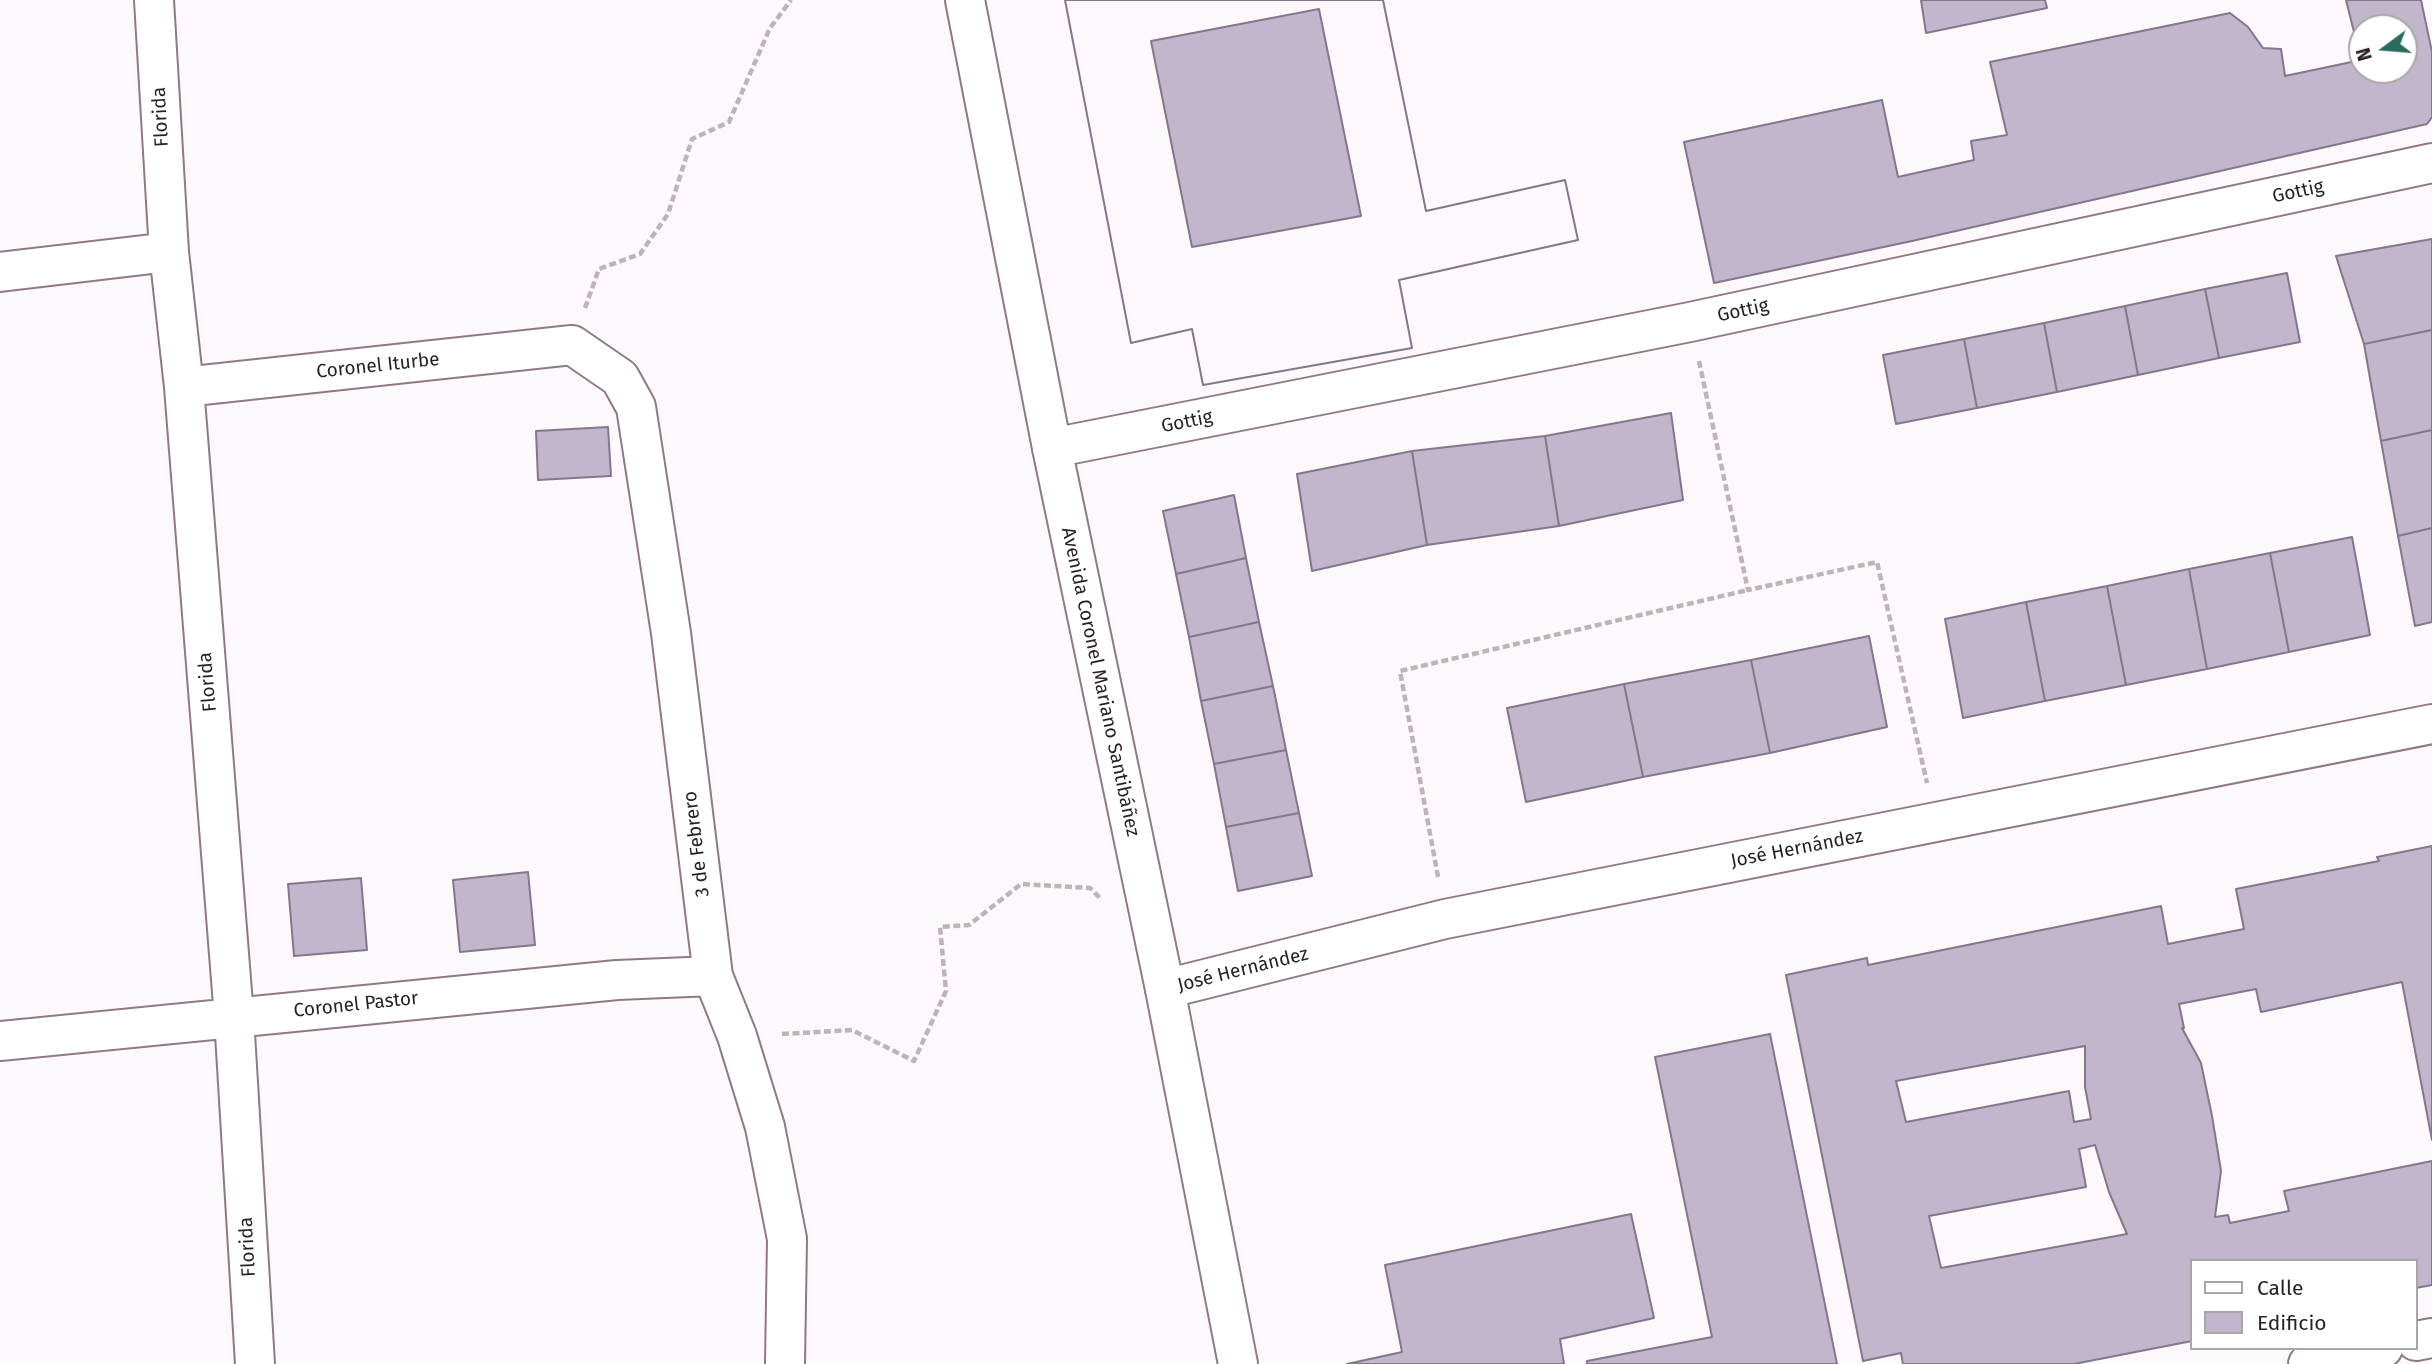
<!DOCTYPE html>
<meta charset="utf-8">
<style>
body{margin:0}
#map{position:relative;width:2432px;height:1364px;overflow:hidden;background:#fdf8fb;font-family:"Fira Sans",sans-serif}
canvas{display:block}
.legend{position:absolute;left:2190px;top:1259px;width:228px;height:91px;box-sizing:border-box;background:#fff;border:2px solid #aaa6a8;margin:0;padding:9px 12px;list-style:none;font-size:21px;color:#2a2125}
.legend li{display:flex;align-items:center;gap:14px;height:35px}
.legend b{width:35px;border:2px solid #aaa6a8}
.north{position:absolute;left:2348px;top:14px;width:70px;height:70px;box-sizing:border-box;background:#fff;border:2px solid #aaa6a8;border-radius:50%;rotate:254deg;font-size:19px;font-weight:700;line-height:28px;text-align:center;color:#2a2125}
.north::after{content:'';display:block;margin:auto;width:24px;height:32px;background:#2a6c5c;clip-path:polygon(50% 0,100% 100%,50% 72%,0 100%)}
</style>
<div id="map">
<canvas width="2432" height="1364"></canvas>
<ul class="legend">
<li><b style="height:9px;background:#fff"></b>Calle</li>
<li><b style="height:19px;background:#c2b6cc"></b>Edificio</li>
</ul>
<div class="north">N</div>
</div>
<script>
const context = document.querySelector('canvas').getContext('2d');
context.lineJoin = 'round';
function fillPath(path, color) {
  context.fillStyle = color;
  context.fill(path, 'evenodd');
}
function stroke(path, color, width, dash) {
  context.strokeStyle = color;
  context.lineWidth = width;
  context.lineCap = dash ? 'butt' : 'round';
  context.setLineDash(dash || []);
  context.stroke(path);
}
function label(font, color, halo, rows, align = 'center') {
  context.font = font + ' "Fira Sans",sans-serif';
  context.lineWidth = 5;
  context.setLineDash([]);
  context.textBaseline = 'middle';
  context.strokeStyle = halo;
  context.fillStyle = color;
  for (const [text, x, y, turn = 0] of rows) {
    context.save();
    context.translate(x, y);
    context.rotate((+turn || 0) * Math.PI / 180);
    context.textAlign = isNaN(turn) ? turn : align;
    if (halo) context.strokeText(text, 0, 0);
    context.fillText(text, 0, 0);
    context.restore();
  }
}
const building = new Path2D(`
 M1065 0H1383L1426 211 1565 180 1578 240 1399 280 1412 348 1203 385 1192 329 1131 343ZM1319 9 1361 216 1192 247 1151 41Z
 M1065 0H1383L1426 211 1565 180 1578 240 1399 280 1412 348 1203 385 1192 329 1131 343Z
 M1921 0H2045L2047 8 1926 33Z
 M2346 0H2421L2432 52V117L2427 124 1912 241 1714 283 1684 142 1882 100 1898 177 1974 160 1971 141 2007 135 1990 62 2230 13 2248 27 2263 48 2281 49 2285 76 2361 60ZM2362 28H2404V70H2362Z
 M2432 239V330L2364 344 2336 256Z
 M2287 273 2300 342 2219 358 2205 289Z
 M2205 289 2219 358 2138 375 2125 306Z
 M2125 306 2138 375 2057 392 2044 323Z
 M2044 323 2057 392 1977 408 1964 339Z
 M2432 330V430L2381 441 2364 344Z
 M1964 339 1977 408 1896 424 1883 355Z
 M1671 413 1683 500 1559 526 1545 436Z
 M608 427 611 476 538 480 536 431Z
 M2432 430V528L2398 536 2381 441Z
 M1545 436 1559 526 1427 545 1412 451Z
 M1412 451 1427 545 1312 571 1297 474Z
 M1234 495 1246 558 1176 574 1163 511Z
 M2432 528V622L2415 626 2398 536Z
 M2352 537 2370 635 2289 652 2270 553Z
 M2270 553 2289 652 2207 669 2189 569Z
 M1246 558 1259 622 1189 637 1176 574Z
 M2189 569 2207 669 2126 685 2107 586Z
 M2107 586 2126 685 2045 701 2026 602Z
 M2026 602 2045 701 1963 718 1945 619Z
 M1259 622 1273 686 1201 701 1189 637Z
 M1869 636 1887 727 1770 753 1751 660Z
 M1751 660 1770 753 1643 777 1624 684Z
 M1624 684 1643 777 1526 802 1507 708Z
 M1273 686 1286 750 1214 764 1201 701Z
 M1286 750 1299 813 1226 827 1214 764Z
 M1299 813 1312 876 1238 891 1226 827Z
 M2432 846V1140L2402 982 2261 1012 2256 989 2179 1004 2184 1028H2182L2201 1063 2212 1116 2221 1171 2215 1217 2228 1215 2230 1223 2289 1211 2284 1191 2432 1161V1285L2416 1288V1261H2192V1341L2074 1364H1903L1901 1353 1863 1361 1786 975 1867 958 1868 965 2161 906 2168 944 2244 929 2236 889 2379 861 2377 857ZM2085 1046V1087L2091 1119 2074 1122 2069 1091 1906 1122 1896 1081ZM2095 1145 2109 1192 2127 1234 1941 1268 1929 1216 2086 1187 2079 1149Z
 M528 872 535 945 460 952 453 880Z
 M361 878 367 950 294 956 288 884Z
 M1770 1034 1837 1364H1587V1361L1712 1337 1655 1057Z
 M1631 1214 1654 1318 1560 1339 1564 1364H1347L1402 1352 1385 1265Z`);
fillPath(building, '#c2b6cc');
stroke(building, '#83778c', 2);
const minor = new Path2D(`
 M154 0 169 252 184 387 234 1017 255 1364
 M0 272 169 252
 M184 387 572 345 620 378 636 407 671 633 713 976 737 1036 765 1127 787 1239 785 1364
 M1052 448 1690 322 2432 163
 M1165 989 1445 919 2432 724
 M0 1041 617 980 713 976
 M2416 1341 2432 1338
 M2308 1364 2383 1348`);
const major = new Path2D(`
 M965 0 1052 448 1165 989 1238 1364`);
stroke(minor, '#907985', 42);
stroke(major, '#907985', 42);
stroke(new Path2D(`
 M585 308 599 269 640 254 668 214 692 139 729 122 770 28 791 0
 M1699 361 1748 590 1877 562 1927 783
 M1438 877 1400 671 1748 590
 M782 1034 852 1030 914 1061 946 991 940 927 969 925 1021 884 1090 888 1101 899`), '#bbb5b8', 4.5, [7, 3.5]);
stroke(minor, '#fff', 38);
stroke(major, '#fff', 38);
label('19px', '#2a2125', '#fff', [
 ["Florida",161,117,-93],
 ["Gottig",2298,192,-12],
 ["Gottig",1743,311,-12],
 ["Coronel Iturbe",378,366,-6],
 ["Gottig",1187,422,-11],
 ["Florida",208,682,-95],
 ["Avenida Coronel Mariano Santibáñez",1100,682,78],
 ["3 de Febrero",697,844,-97],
 ["José Hernández",1797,849,-11],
 ["José Hernández",1243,970,-14],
 ["Coronel Pastor",356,1005,-6],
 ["Florida",248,1247,-93]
]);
</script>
